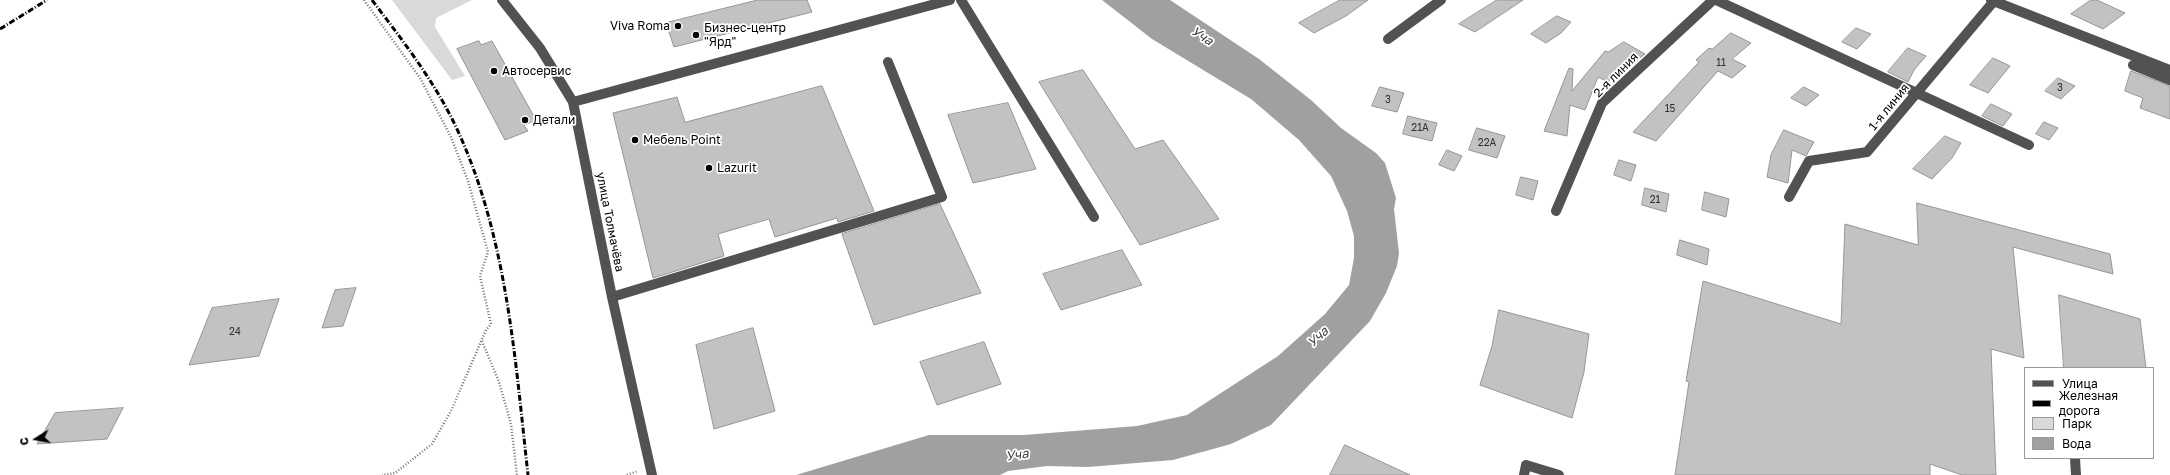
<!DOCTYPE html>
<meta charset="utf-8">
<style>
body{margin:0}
#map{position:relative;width:2170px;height:475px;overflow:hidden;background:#fff;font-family:"Golos Text",sans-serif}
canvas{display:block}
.legend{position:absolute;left:2024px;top:367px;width:130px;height:92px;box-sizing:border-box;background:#fff;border:1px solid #999;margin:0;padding:5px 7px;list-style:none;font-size:12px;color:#000}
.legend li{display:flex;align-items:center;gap:8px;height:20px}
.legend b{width:20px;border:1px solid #999}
.north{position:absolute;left:16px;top:419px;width:40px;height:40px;-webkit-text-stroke:3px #fff;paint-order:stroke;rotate:259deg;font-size:11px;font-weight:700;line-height:16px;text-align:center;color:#000}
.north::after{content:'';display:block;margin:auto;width:14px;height:18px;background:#000;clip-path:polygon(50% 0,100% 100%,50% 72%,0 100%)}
</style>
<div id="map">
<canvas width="2170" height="475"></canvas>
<ul class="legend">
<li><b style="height:5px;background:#525252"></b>Улица</li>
<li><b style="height:5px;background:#000"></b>Железная дорога</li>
<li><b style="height:11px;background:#d9d9d9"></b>Парк</li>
<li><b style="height:11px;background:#a0a0a0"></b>Вода</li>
</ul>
<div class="north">С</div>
</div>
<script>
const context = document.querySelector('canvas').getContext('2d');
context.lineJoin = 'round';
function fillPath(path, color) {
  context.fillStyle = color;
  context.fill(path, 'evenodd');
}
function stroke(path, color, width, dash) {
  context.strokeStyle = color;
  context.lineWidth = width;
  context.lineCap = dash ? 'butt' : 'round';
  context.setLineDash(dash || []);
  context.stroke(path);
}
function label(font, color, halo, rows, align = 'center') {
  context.font = font + ' "Golos Text",sans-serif';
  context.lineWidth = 3.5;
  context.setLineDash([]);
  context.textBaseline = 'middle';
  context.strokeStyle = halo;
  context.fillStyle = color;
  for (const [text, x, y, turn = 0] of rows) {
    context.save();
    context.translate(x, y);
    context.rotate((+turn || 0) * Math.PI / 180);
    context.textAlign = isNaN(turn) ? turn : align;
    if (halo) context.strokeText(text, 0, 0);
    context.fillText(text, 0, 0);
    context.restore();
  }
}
fillPath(new Path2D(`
 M392 0H472L436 18 435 27 465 76 452 80Z`), '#d9d9d9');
fillPath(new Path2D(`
 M1102 0H1170L1259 59 1311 100 1341 128 1376 153 1385 163 1396 198 1394 209 1399 253 1397 266 1386 293 1370 321 1271 425 1231 444 1173 460 1088 467 1047 466 1008 471 1000 475H796L929 435H1024L1137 426 1187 415 1278 356 1325 314 1349 285 1354 258V236L1347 211 1331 176 1299 140 1251 99 1152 39Z`), '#a0a0a0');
const building = new Path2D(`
 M758 0H807L812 12 674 47 666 23Z
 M1340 0H1368L1346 16 1314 33 1299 23Z
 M1497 0H1523L1475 32 1459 24Z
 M2091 0H2097L2125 13 2103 29 2071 14Z
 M1557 16 1571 22 1561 33 1546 43 1531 34Z
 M1856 28 1871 34 1857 49 1842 42Z
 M1731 33 1751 43 1732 59 1746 66 1732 78 1718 71 1656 141 1633 132 1699 62 1696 60 1709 48 1712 49Z
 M479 41 481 45 492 41 536 120 524 125 528 131 505 140 457 49Z
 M1624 42 1645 54 1633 63 1627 60 1608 82 1598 77 1585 110 1570 105 1567 136 1544 131 1569 68 1573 69 1572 91 1605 51 1608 52Z
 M1908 48 1926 56 1914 70 1908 82 1888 72Z
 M1993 58 2010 66 1988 93 1970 85Z
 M1083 70 1135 149 1163 140 1219 219 1140 245 1039 82Z
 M2131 71 2170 86V119L2140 108 2143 98 2125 91Z
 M2058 78 2075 86 2061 99 2045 91Z
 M822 86 874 211 838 222 837 218 775 237 769 219 718 234 724 256 653 278 613 113 677 97 685 122Z
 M1380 87 1404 93 1397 112 1372 106Z
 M1804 87 1819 95 1806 106 1791 98Z
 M1008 103 1036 169 973 183 948 115Z
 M1991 104 2012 114 2003 126 1982 116Z
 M1408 116 1437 123 1432 141 1403 134Z
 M2044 122 2058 128 2049 140 2036 134Z
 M1477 128 1505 136 1497 158 1469 150Z
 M1784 130 1814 142 1806 156 1792 150 1788 183 1767 177 1771 155Z
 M1945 136 1961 143 1952 158 1932 179 1913 169Z
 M1447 150 1462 156 1454 171 1439 165Z
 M1619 160 1636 165 1631 181 1614 175Z
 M1521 177 1538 181 1533 200 1516 195Z
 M1645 188 1669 194 1666 212 1642 205Z
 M1705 192 1729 199 1726 217 1702 210Z
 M1917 203 2110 254 2113 274 2013 247 2024 358 1991 349 1996 475H1962L1930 464V475H1675L1689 382 1686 381 1703 281 1841 324 1845 224 1918 245Z
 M940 204 981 293 874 325 842 234Z
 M1680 240 1709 249 1707 265 1677 255Z
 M1122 250 1142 285 1061 310 1043 274Z
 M356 288 343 326 322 328 335 290Z
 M2059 295 2140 319 2146 368H2064Z
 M279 299 259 356 189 365 212 308Z
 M1499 310 1589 334 1584 372 1572 418 1480 385 1492 346Z
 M753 328 775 411 714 429 696 345Z
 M984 342 1001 384 937 405 920 362Z
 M123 408 107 439 37 444 55 413Z
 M1345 445 1410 475H1330Z`);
fillPath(building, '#c2c2c2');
stroke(building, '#969696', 1);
stroke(new Path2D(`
 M364 0 420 78 451 137 468 181 488 252 480 276 491 324 486 330 451 411 432 444 395 473 382 475
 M482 341 499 382 511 424 517 475
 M627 475 638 471`), '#747474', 2.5, [1, 2]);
stroke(new Path2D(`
 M502 0 540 48 573 102 612 297 652 475
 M961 0 1094 217
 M1716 0 2029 145
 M1991 0 2170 70
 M1388 39 1441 0
 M2133 65 2170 80
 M573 102 950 0
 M1789 197 1809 161 1867 152 1994 1
 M1556 211 1602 103 1713 0
 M612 297 942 197 888 62
 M2075 458 2076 475
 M1524 475 1526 465 1559 475`), '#525252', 10);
stroke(new Path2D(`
 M372 0C403 41 435 82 457 129 507 237 515 358 528 475
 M0 29 47 0`), '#000', 3, [6, 2, 1, 2]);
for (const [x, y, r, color] of [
 [678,26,4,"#000"],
 [696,35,4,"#000"],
 [494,71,4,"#000"],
 [525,120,4,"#000"],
 [635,140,4,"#000"],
 [709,168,4,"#000"]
]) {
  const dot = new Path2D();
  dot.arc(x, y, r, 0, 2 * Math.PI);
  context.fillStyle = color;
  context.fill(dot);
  stroke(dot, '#fff', 1.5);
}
label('10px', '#303030', null, [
 ["11",1721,63],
 ["3",2060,88],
 ["3",1388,100],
 ["15",1670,109],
 ["21А",1420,128],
 ["22А",1487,143],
 ["21",1655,200],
 ["24",235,332]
]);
label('12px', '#000', '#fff', [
 ["Viva Roma",670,26,"right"],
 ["Бизнес-центр",704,28],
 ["\"Ярд\"",704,42],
 ["Автосервис",502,71],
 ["Детали",533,120],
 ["Мебель Point",643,140],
 ["Lazurit",717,168]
], 'left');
label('12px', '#000', '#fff', [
 ["2-я линия",1616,75,-45],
 ["1-я линия",1889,107,-51],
 ["улица Толмачёва",610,222,79]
]);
label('italic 13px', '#414141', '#fff', [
 ["Уча",1202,36,34],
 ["Уча",1318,337,-42],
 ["Уча",1017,455,-8]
]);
</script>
